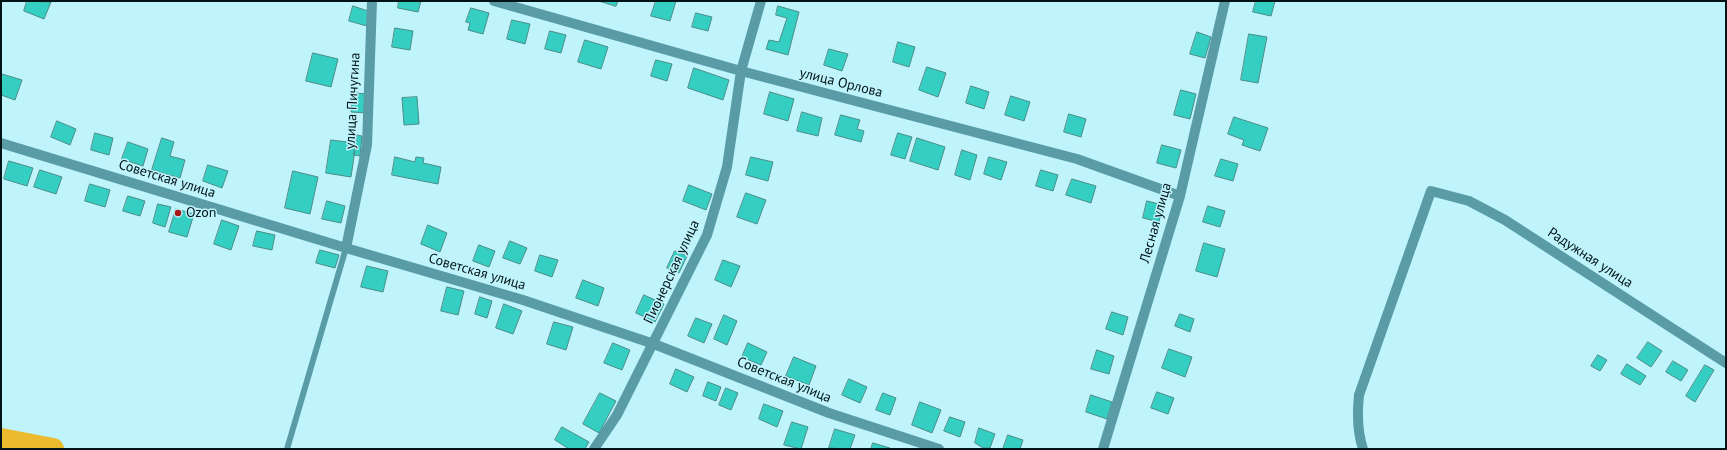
<!DOCTYPE html>
<meta charset="utf-8">
<style>
body{margin:0}
#map{position:relative;width:1727px;height:450px;overflow:hidden;background:#bff4fc;font-family:"PT Sans",sans-serif}
canvas{display:block}
.frame{position:absolute;inset:0;border:2px solid #001418;pointer-events:none}
</style>
<div id="map">
<canvas width="1727" height="450"></canvas>
<div class="frame"></div>
</div>
<script>
const context = document.querySelector('canvas').getContext('2d');
context.lineJoin = 'round';
function stroke(path, color, width, dash) {
  context.strokeStyle = color;
  context.lineWidth = width;
  context.lineCap = dash ? 'butt' : 'round';
  context.setLineDash(dash || []);
  context.stroke(path);
}
function fillPath(path, color) {
  context.fillStyle = color;
  context.fill(path, 'evenodd');
}
function label(font, color, halo, rows, align = 'center') {
  context.font = font + ' "PT Sans",sans-serif';
  context.lineWidth = 3;
  context.setLineDash([]);
  context.textBaseline = 'middle';
  context.strokeStyle = halo;
  context.fillStyle = color;
  for (const [text, x, y, turn = 0] of rows) {
    context.save();
    context.translate(x, y);
    context.rotate((+turn || 0) * Math.PI / 180);
    context.textAlign = isNaN(turn) ? turn : align;
    if (halo) context.strokeText(text, 0, 0);
    context.fillText(text, 0, 0);
    context.restore();
  }
}
stroke(new Path2D(`
 M1 439 53 449`), '#ebba2e', 22);
const building = new Path2D(`
 M27 1 51 2 44 19 24 11Z
 M399 1H421L418 12 398 8Z
 M599 1H618L616 6Z
 M656 1H676L670 21 651 16Z
 M1256 1H1275L1271 16 1253 12Z
 M353 6 371 12 367 26 349 21Z
 M778 6 799 12 788 55 766 49 769 40 779 42 787 18 776 15Z
 M471 8 489 13 483 34 468 30 470 23 466 22Z
 M696 13 712 17 708 31 692 27Z
 M512 20 530 24 525 44 507 39Z
 M395 28 413 31 410 50 392 47Z
 M550 31 566 35 561 53 545 49Z
 M1197 32 1211 37 1205 58 1190 54Z
 M1249 34 1267 37 1258 83 1241 80Z
 M585 40 608 47 601 69 578 62Z
 M898 42 915 47 909 67 893 62Z
 M829 49 848 54 842 71 824 65Z
 M313 53 338 59 331 87 306 81Z
 M656 60 672 64 667 81 651 76Z
 M927 67 946 73 938 97 919 90Z
 M694 68 729 80 723 100 688 88Z
 M2 74 22 80 15 100 1 95Z
 M971 86 989 92 984 109 966 103Z
 M1181 90 1196 94 1190 119 1174 115Z
 M770 92 794 99 788 121 764 114Z
 M356 93 367 94 365 113 351 112 352 101H355Z
 M1011 96 1030 102 1024 121 1005 115Z
 M417 97 419 124 404 125 402 98Z
 M802 112 822 118 818 136 797 131Z
 M1069 114 1086 119 1081 137 1064 132Z
 M841 115 860 120 857 129 864 131 861 142 835 135Z
 M1234 117 1268 128 1260 151 1242 145 1244 140 1228 134Z
 M57 121 76 129 70 145 51 137Z
 M95 133 113 138 109 155 91 150Z
 M898 133 912 137 905 159 891 155Z
 M357 135 362 136 360 156 354 155Z
 M162 138 174 142 170 156 185 160 180 178 152 170Z
 M917 138 945 147 938 170 910 161Z
 M331 140 356 143 351 177 326 173Z
 M128 142 148 149 143 166 122 159Z
 M1162 145 1181 150 1176 168 1157 163Z
 M962 150 977 155 970 180 955 175Z
 M395 157 415 162 416 157 424 158 423 163 441 167 438 184 392 175Z
 M751 157 773 162 768 181 746 175Z
 M989 157 1007 162 1001 180 984 174Z
 M1221 159 1238 164 1233 181 1215 176Z
 M9 161 33 168 27 186 4 179Z
 M208 165 228 171 222 188 203 181Z
 M40 170 62 177 56 194 34 187Z
 M1041 170 1058 175 1053 191 1036 186Z
 M293 171 318 177 310 214 285 208Z
 M1072 179 1096 186 1091 203 1066 195Z
 M90 184 110 190 105 207 85 201Z
 M689 185 712 194 706 210 683 201Z
 M746 193 766 200 757 224 737 217Z
 M128 196 145 201 140 216 123 211Z
 M327 201 345 206 341 223 322 219Z
 M1147 201 1163 205 1159 222 1143 218Z
 M158 204 171 207 165 227 153 223Z
 M1208 206 1225 211 1220 227 1203 222Z
 M176 209 194 214 187 237 169 232Z
 M222 220 239 226 231 250 214 244Z
 M428 225 447 233 440 252 421 244Z
 M257 231 275 235 272 250 253 246Z
 M510 241 527 248 520 264 503 258Z
 M1204 243 1225 249 1217 277 1196 271Z
 M479 245 495 251 489 267 473 261Z
 M320 250 339 255 335 268 316 263Z
 M675 251 687 256 679 273 667 268Z
 M540 255 558 260 552 277 535 271Z
 M723 260 740 266 731 287 715 280Z
 M367 266 388 271 383 292 361 287Z
 M583 280 604 288 598 306 576 298Z
 M447 287 464 291 458 315 441 311Z
 M644 295 664 304 655 322 636 313Z
 M480 297 492 301 487 318 475 314Z
 M504 304 522 311 513 334 496 328Z
 M1112 312 1128 317 1123 335 1106 329Z
 M1180 314 1194 319 1190 332 1175 326Z
 M724 315 737 321 727 345 714 339Z
 M696 318 712 324 704 343 688 336Z
 M554 322 573 327 566 350 547 344Z
 M1648 342 1662 351 1651 367 1637 358Z
 M613 343 630 350 622 370 604 363Z
 M748 343 767 352 761 365 742 357Z
 M1169 349 1192 357 1185 377 1162 368Z
 M1097 350 1114 356 1109 374 1091 369Z
 M1598 355 1607 360 1600 371 1591 366Z
 M794 357 816 366 809 385 786 376Z
 M1673 361 1688 370 1681 381 1666 372Z
 M1627 364 1646 376 1640 385 1621 374Z
 M1705 365 1714 370 1695 402 1686 396Z
 M676 369 694 377 687 392 670 384Z
 M849 379 867 387 860 403 842 395Z
 M708 382 721 387 716 401 703 396Z
 M726 388 738 393 731 410 719 405Z
 M1157 392 1174 398 1168 414 1151 408Z
 M600 393 616 401 599 433 583 424Z
 M883 393 896 398 890 415 876 410Z
 M1091 395 1112 402 1107 419 1086 412Z
 M920 402 941 410 932 433 912 425Z
 M764 404 783 411 777 427 759 419Z
 M950 417 965 422 960 437 944 431Z
 M792 422 808 427 801 449 784 445Z
 M562 427 589 442 585 449H569L555 440Z
 M979 428 995 434 990 448H983L975 443Z
 M835 429 855 435 850 449 829 448Z
 M1008 435 1023 440 1020 449H1003Z
 M873 443 890 448V449H871Z`);
fillPath(building, '#35cec3');
stroke(building, '#4b8d87', 1);
stroke(new Path2D(`
 M287 449 346 248`), '#599ca6', 6);
stroke(new Path2D(`
 M494 1 741 71 1077 159 1180 196
 M1 143 346 248 523 300 654 344 829 413 939 449
 M346 248 367 145 372 1
 M594 449 617 415 707 235 727 167 741 71 761 1
 M1103 449 1180 196 1225 1
 M1363 449C1357 431 1357 414 1359 395L1431 191 1469 201 1505 220 1726 363`), '#599ca6', 10);
for (const [x, y, r, color] of [
 [178,213,4,"#aa1717"]
]) {
  const dot = new Path2D();
  dot.arc(x, y, r, 0, 2 * Math.PI);
  context.fillStyle = color;
  context.fill(dot);
  stroke(dot, '#bff4fc', 1.5);
}
label('14px', '#001418', '#bff4fc', [
 ["улица Орлова",841,83,14],
 ["улица Пичугина",353,101,-87],
 ["Советская улица",167,179,17],
 ["Лесная улица",1156,223,-74],
 ["Радужная улица",1590,258,33],
 ["Советская улица",477,272,16],
 ["Пионерская улица",672,272,-65],
 ["Советская улица",784,380,22]
]);
label('14px', '#001418', '#bff4fc', [
 ["Ozon",186,213]
], 'left');
</script>
